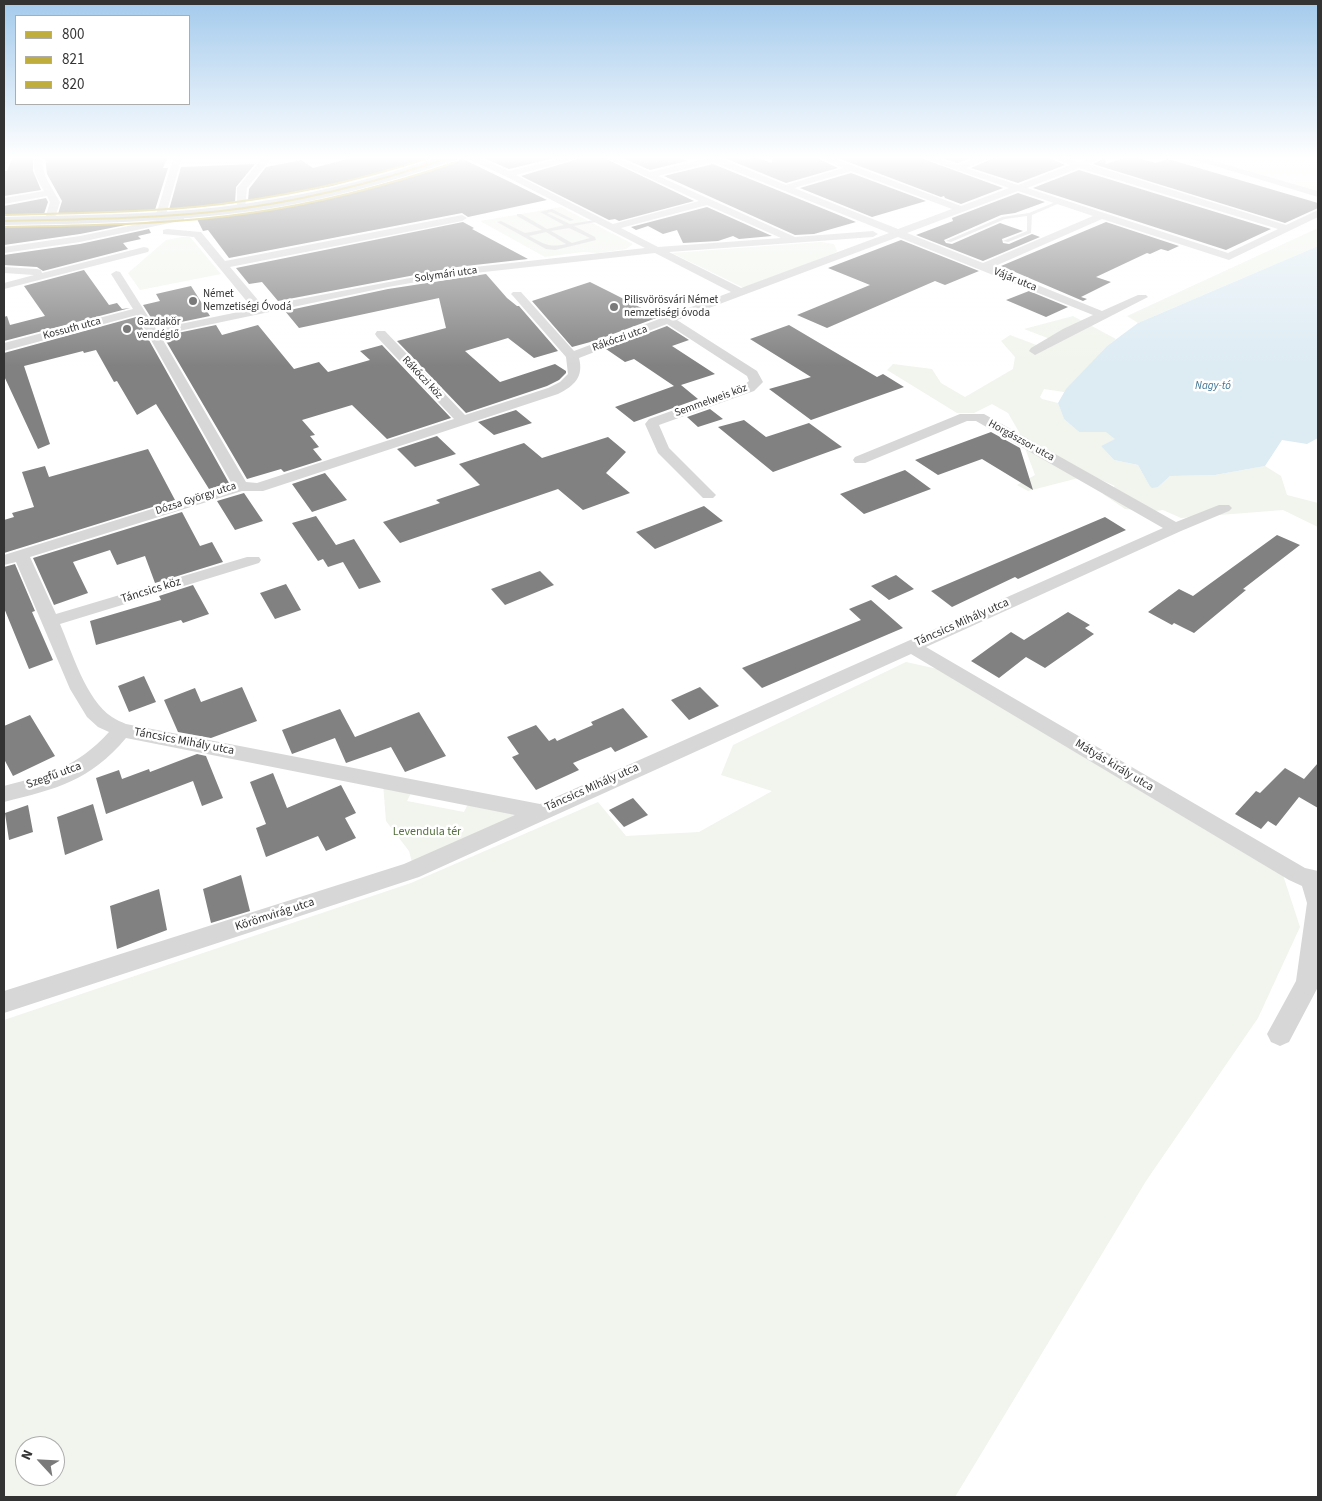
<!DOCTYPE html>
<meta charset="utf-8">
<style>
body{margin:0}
#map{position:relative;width:1322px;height:1501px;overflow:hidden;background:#fff;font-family:"Source Sans 3",sans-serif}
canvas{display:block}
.frame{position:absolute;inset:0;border:5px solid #333;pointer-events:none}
.legend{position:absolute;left:15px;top:15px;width:175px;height:90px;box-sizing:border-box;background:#fff;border:1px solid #adadad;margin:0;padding:6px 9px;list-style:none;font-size:15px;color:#333}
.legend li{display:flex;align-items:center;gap:10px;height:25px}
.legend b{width:25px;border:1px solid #adadad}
.north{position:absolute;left:15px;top:1436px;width:50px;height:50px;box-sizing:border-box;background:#fff;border:1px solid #adadad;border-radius:50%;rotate:295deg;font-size:14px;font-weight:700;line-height:20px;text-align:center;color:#333}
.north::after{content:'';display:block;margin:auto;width:18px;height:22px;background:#7a7a7a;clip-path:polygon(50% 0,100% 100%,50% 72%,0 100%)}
</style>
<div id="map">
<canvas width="1322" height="1501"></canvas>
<div class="frame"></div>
<ul class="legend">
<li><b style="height:6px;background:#bfad3e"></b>800</li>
<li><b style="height:6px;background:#bfad3e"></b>821</li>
<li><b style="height:6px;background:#bfad3e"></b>820</li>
</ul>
<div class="north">N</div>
</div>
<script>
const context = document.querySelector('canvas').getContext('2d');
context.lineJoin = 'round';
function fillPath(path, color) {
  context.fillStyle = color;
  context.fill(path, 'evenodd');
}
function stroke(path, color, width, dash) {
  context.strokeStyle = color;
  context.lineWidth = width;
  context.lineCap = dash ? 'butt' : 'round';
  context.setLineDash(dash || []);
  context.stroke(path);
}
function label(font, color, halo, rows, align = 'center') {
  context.font = font + ' "Source Sans 3",sans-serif';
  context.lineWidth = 5;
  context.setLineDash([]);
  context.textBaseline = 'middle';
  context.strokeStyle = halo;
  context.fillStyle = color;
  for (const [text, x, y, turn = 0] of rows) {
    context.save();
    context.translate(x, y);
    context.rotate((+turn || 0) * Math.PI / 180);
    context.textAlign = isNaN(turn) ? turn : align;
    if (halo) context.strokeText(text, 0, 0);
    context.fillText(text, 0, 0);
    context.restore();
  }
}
fillPath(new Path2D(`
 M1195 156H1318V191L1305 187Z
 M561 207 633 244 626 249 598 253 583 252 545 257 480 221Z
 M1318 228V246L1138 323 1127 316Z
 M182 237H190L221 274 140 290 128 273 166 240Z
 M821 242 834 244 837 251 835 253 750 286 742 287 672 253Z
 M1073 316 1116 339 1107 346 1064 392 1044 389 1040 397 1042 399 1058 403 1064 419 1079 432H1107L1116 439 1101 446 1114 460 1138 465 1149 485 1158 487 1170 476 1215 475 1265 466 1281 476 1287 495 1318 503V527L1283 510 1181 518 1163 510 1154 511 1125 509 1103 494 1115 486 1090 475 1028 491 1017 485 1035 475 1019 432 1008 413 992 404 974 413H957L887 370 893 364 932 369 941 383 965 397 1013 369 1015 357 1001 341 1010 335 1047 349 1058 342 1024 329Z
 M906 662 942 670 1281 869 1300 927 1258 1018 1146 1181 955 1497H4V1020L411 883 598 802 626 836 699 832 772 791 721 775 733 745ZM25 1446H55V1476H25Z
 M383 783 413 789 407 801 464 812 470 800 532 813 413 866 409 851 386 821Z`), '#f1f5ed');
fillPath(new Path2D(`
 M1318 246V438L1307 444 1282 440 1265 466 1215 475 1170 476 1158 487 1152 488 1149 485 1138 465 1114 460 1101 446 1115 439 1106 432H1079L1064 419 1058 403 1066 389 1107 346 1138 323Z`), '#ddebf3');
fillPath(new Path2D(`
 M13 156H33V171L41 190 4 196V171H7Z
 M45 156H168L163 168H168L155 210 58 214 62 201 47 174Z
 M359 156H436L332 186 248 201 249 189 266 167 301 160 313 168Z
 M479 156H563L509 169Z
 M588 156H600L694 201 619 221 615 219 609 220 521 176Z
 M618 156 658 158 675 156 687 161 650 170Z
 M733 156 743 160 755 157 772 163 773 156H813L838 168 786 183 722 157Z
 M833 156H915L1003 188 961 204 945 198 944 196 941 197Z
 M936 156H977L957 163Z
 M998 156H1045L1065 165 1018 183 971 168Z
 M1130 156 1156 163 1168 159 1318 203V208L1285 223 1093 164 1105 158 1106 164Z
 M461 158 547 200 468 217 462 213 229 258 208 230 203 231 197 219 253 213 331 198 408 177 459 161Z
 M255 164 236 187 235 203 169 210 181 167Z
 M713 164 856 222 814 234 795 235 664 176Z
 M1079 170 1271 229 1226 250 1033 188Z
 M851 173 926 201 872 217 800 188Z
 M1018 193 1045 202 1015 213 1001 215 944 240 946 243 952 244 1000 223 1023 231 1002 239 1003 243 1009 244 1032 234 1040 237 983 261 916 235 953 221 952 218Z
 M46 198 48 202 44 214 4 215V206Z
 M707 207 772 236 739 239 733 236 718 241 683 243 677 230 663 234 648 226 636 230 631 227Z
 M463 222 474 228 472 229 528 259 457 267 278 301 262 282 249 284 236 268Z
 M1106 222 1179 246 1168 251 1161 249 1150 254 1147 253 1096 277 1111 282 1081 297 1087 299 1083 301 1001 266Z
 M131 224 80 234 4 245V227Z
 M149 229 151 233 138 236 141 239 123 243 128 249 43 271 37 267 4 265V255L80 244Z
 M901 240 979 271 945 285 935 281 827 328 797 315 870 285 828 268Z
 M84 270 109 305 117 303 122 309 130 308 4 341V317L7 316 10 325 45 316 24 286Z
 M486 274 507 298 517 306H519L558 351 534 358 508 338 465 351 500 382 555 364 566 371V373L559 380 547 386 466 413 397 341 446 328 439 298 299 328 285 311 388 289Z
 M590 282 610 292 659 317 594 341 572 347 532 301Z
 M191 286 210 316 157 327 143 305 160 301 156 294Z
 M1029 291 1068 307 1046 317 1006 300Z
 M136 317 229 483 209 489 156 404 137 415 117 381 114 382 96 350 84 353 83 351 24 366 50 444 38 449 4 376V353Z
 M216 325 222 335 258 325 294 369 319 362 328 372 370 360 360 351 382 345 451 418 387 439 352 405 302 420 315 435 310 436 319 447 313 449 322 460 284 472 281 469 247 479 163 336Z
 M789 325 877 377 883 374 904 387 811 420 769 389 811 377 750 339Z
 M667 326 689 340 672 346 715 374 681 385 698 399 634 422 615 407 674 386 634 359 625 362 606 349Z
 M710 409 723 419 698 427 687 417Z
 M516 410 532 423 494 435 478 422Z
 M744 420 766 437 809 423 842 447 773 472 718 427Z
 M991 432 1020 448 1033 490 982 459 938 475 915 460Z
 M437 436 456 454 415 467 397 449Z
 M608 437 626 452 606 473 630 493 583 510 558 489 400 543 383 522 440 503 436 500 480 485 459 464 524 443 542 458Z
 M148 449 175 500 4 553V520L14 517 12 513 34 507 22 472 45 466 49 477Z
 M905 470 931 489 864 514 840 494Z
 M325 473 347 500 312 512 292 484Z
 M244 493 263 521 235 530 217 501Z
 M704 506 723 521 655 549 636 532Z
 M182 512 200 546 212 542 223 562 155 583 145 556 117 565 110 550 73 562 88 593 54 605 33 558Z
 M316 516 336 545 354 539 381 582 359 589 343 562 328 567 323 559 318 561 292 523Z
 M1105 517 1126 530 1018 579 1015 577 952 607 931 591Z
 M1277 535 1300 545 1243 589 1246 590 1194 633 1174 623 1172 625 1148 612 1179 589 1193 596Z
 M15 564 35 611 32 612 53 660 29 669 4 608V567Z
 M540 571 554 585 505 605 491 589Z
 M896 575 914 589 889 600 871 586Z
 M286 584 301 610 275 619 260 593Z
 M193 585 209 614 183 623 181 620 96 645 90 621 161 600 159 596Z
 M871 600 903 628 762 688 742 668 861 620 849 609Z
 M1068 612 1090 625 1085 628 1094 634 1045 668 1026 657 999 678 971 661 1011 632 1024 640Z
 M144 676 156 702 129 712 118 686Z
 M242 687 257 721 211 738 178 732 164 700 195 688 201 702Z
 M700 687 719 706 689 720 671 700Z
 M623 708 648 737 615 752 611 747 573 763 579 770 536 790 512 757 519 754 507 737 536 725 549 741 555 738 557 741 593 725 591 722Z
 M340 709 355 737 419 712 446 756 405 772 391 747 346 763 335 738 292 754 282 730Z
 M30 715 55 756 13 776 4 759V726Z
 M197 754 206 756 223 798 202 806 193 781 106 814 96 778 119 770 122 779 149 769 150 772Z
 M1318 763V808L1299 797 1276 826 1268 821 1261 829 1235 814 1256 791 1260 793 1285 768 1304 779Z
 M273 773 287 808 341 785 356 813 345 818 356 838 326 851 318 836 266 857 256 828 266 824 250 782Z
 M633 798 648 815 624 827 609 810Z
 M93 804 103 840 65 855 57 817Z
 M28 805 33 832 9 840 5 813Z
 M241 875 250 911 211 923 203 889Z
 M159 889 167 930 117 949 110 906Z`), '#818181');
fillPath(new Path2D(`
 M1058 201 1062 202 1032 215 1031 233 1008 242 1003 241 1027 231V216L1005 219 951 242 946 241 1002 217 1029 213Z
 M552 209 574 220 570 221 551 212 547 213 570 224 601 219V221L574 226 595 237 596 240 555 250 546 249 497 222 501 221 525 233 542 230 517 216V214H521L547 229 564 225 540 212ZM569 228 590 238 572 243 551 231ZM546 232 566 244C549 248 544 244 529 236Z`), '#d7d7d7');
fillPath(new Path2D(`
 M35 156H43C40 174 52 187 60 202L54 221H46L45 219 50 202 47 196 4 204V198L44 191C37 180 32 170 35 156Z
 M174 156H182L166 215 161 218 156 215Z
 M264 156H273L247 188 245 208 243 210H237V188Z
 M462 156H474L509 171 571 156H586L516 175 613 224 699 201 602 156H613L650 172 705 159 702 156H714L786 185 843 168 815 156H827L961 206 1009 188 917 156H930L957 165 983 156H996L966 168 1018 185 1070 165 1047 156H1060L1079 162 1094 156H1106L1088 164 1286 225 1318 210V217L1229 260 1102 219 993 267 1102 311 1138 295H1146L1148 297 1035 355 1029 351 1031 348 1063 329 1093 315 898 237 677 320 757 371 763 382 754 391 659 425 669 448 716 495 713 498H703L658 453 645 424 649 419 744 385 749 381 747 376 667 324 579 358C584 377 574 386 558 394L263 491H242L30 557 56 614 247 557H259L261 560 259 563 60 624C72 652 86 700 112 717 116 720 122 722 126 724L540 804 1163 528 976 421H967L865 463H855L853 460 855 457 960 414H984L1176 522 1219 505H1229L1232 508 1229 511 1181 531 926 647 1305 868 1318 871V987L1289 1042 1280 1046 1271 1042 1267 1034 1296 981 1307 903 1302 886 1289 880 911 654 419 877 4 1013V991L404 864 515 815 126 738C90 781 56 789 4 802V786C49 774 76 768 109 732L98 727 87 717 70 689 16 562 4 565V555L232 484 137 315 4 351V343L133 309 111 274 116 271 120 272 156 329 253 309 194 237 163 234V230L167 229 201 232 225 261 462 215 467 218 462 221 230 267 263 306 457 269 645 248 505 176ZM713 162 889 233 741 288 669 252 873 237 878 234 873 231 795 237 658 176ZM1079 168 1278 229 1228 253 1027 188ZM851 171 952 209 898 229 794 188ZM1018 191 1093 216 983 263 907 233ZM707 205 781 238 658 247 621 228ZM655 253 731 292 574 351 521 292H513L511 294 513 296 566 357 568 374 560 382 548 388 465 415 385 331H377L375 334 377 337 454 419 257 483 246 482 160 335 388 287 457 275Z
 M1182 156H1196L1318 191V197Z
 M181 215 184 216V220L80 242 4 253V247L80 236Z
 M144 247 148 248 149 250 148 252 4 289V283L34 275 4 273V267L37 269 41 270 42 273Z`), '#d7d7d7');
fillPath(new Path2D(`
 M442 156H460L458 159C391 182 323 201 253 211 171 222 87 224 4 225V217C76 215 149 215 220 207 296 198 370 181 442 156Z`), '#cacaca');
stroke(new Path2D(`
 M4 221C76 219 149 219 221 211 301 202 378 182 454 156`), '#bfad3e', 2);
stroke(new Path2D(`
 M4 227C86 225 169 225 250 213 320 203 389 185 456 162`), '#bfad3e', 2);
stroke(new Path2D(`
 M4 215C67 213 131 213 194 207 276 199 356 182 435 156`), '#bfad3e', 2);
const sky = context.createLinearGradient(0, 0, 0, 366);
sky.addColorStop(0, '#a3caec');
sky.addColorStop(0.43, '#fff');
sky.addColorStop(1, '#ffffff00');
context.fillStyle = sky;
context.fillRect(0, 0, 1322, 366);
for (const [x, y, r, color] of [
 [193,301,5,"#7a7a7a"],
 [614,307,5,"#7a7a7a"],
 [127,329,5,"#7a7a7a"]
]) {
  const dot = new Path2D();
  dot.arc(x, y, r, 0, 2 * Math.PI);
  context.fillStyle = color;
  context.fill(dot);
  stroke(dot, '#fff', 2);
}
label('11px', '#333', '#fff', [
 ["Solymári utca",446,275,-8],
 ["Vájár utca",1015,280,22],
 ["Kossuth utca",72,329,-15],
 ["Rákóczi utca",620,339,-20],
 ["Rákóczi köz",422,378,47],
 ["Semmelweis köz",711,401,-20],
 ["Horgászsor utca",1021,441,29],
 ["Dózsa György utca",196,499,-18]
]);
label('11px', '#333', '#fff', [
 ["Német",203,295],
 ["Nemzetiségi Óvodá",203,308],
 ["Pilisvörösvári Német",624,301],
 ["nemzetiségi óvoda",624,314],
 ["Gazdakör",137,323],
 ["vendéglő",137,336]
], 'left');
label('italic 11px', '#3f7597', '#fff', [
 ["Nagy-tó",1213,387]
]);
label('12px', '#333', '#fff', [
 ["Táncsics köz",151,591,-17],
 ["Táncsics Mihály utca",962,623,-24],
 ["Táncsics Mihály utca",184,742,11],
 ["Mátyás király utca",1114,766,31],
 ["Szegfű utca",54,776,-20],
 ["Táncsics Mihály utca",592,788,-24],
 ["Körömvirág utca",275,915,-18]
]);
label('12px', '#56703f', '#fff', [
 ["Levendula tér",427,832]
]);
</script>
